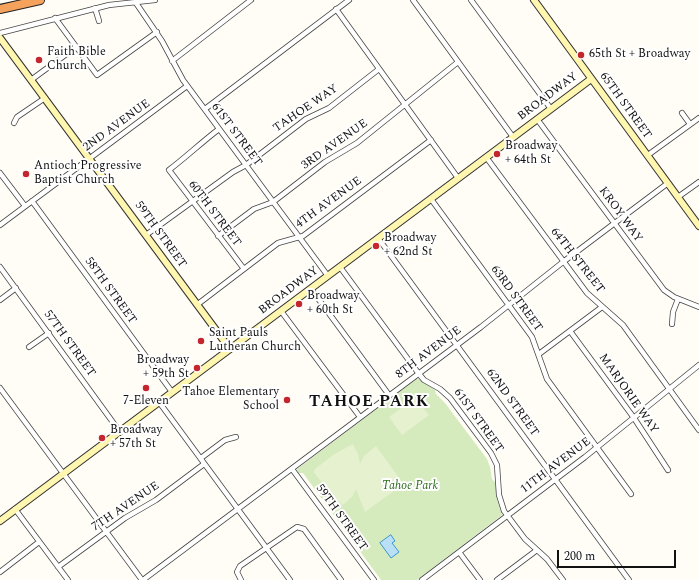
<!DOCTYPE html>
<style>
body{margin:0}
#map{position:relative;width:699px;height:580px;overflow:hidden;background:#fffdf5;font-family:Spectral,serif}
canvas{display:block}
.scale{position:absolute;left:557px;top:550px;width:119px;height:18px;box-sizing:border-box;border:2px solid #111;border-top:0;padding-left:5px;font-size:12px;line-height:14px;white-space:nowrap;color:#111;-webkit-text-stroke:3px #fff;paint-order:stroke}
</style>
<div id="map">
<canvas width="699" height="580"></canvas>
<div class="scale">200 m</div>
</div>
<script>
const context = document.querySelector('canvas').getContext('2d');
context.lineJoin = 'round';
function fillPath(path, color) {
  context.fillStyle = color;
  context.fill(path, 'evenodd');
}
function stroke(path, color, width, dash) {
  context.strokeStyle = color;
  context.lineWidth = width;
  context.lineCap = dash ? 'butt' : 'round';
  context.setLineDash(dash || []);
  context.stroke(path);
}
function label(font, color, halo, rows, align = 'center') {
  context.font = font + ' Spectral,serif';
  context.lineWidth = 4;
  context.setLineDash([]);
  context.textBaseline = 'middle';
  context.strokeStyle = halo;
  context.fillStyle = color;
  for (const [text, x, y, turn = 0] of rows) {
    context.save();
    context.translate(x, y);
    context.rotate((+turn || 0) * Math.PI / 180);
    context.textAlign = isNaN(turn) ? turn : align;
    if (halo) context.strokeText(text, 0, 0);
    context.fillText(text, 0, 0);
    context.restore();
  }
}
fillPath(new Path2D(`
 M416 379H419L435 390 436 394 445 403 487 459 490 467 492 479 496 483 497 500 502 515 417 580H381L303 473H298L297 469Z`), '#d5ebbd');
fillPath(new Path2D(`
 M415 398 429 415 402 435 389 417Z
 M353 444 358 454 360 464 364 456 376 446 402 482V485L365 512 356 489 352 497 343 505 328 491 314 472 315 469 333 455Z`), '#e6f2cf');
const water = new Path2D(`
 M391 535 395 541 392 543 399 552 391 558 380 543Z`);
fillPath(water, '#b9e0f7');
stroke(water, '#3f96cf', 1);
const street = new Path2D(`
 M413 0 513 137
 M471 0 551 109
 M136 3 162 41 183 80 328 276
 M95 8 99 21
 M336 9 458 178
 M55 18 97 75 157 32
 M0 33 109 5 155 0
 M172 61 251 0
 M31 80 76 47
 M205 109 349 0
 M682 113 690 124
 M537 119 664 290 674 297 699 307
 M14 123 17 117 45 98
 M219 129C202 142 186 157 169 170L244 269
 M648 155 699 118
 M486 157 587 293 623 325 699 430
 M0 173 25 206
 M678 197 699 182
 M431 199 532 337 547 379 631 494
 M32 201 172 392
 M0 225 187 86
 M146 235 233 172 246 165 306 119 329 108 379 69
 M218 236 254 209 273 202 325 162 357 143 458 62
 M378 238 629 580
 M0 267 120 432
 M340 267 419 374 424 380 440 389 450 398 491 453 497 465 499 495 504 511 525 539 547 559 563 580
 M311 289 389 395
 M0 300 16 288
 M198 304 278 243 303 236 431 140
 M281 311 360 417
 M672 324 673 312 678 299
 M570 331 634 418 668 470
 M29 347 49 333
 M539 354 602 307
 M0 388 142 580
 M159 402 290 580
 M201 458 225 440 236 437
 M292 469 374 580
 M15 509 68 580
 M459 552 480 580
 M58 567 125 518 156 500 204 464
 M0 572 39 542
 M143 580 481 327 563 262 668 183
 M241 580 237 572 240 566 297 527 304 529 341 580
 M422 580 585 457 699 365
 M497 580 537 550`);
const secondary = new Path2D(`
 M534 0 699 226
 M0 38 230 349
 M0 521 591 79`);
const highway = new Path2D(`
 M0 9 40 0`);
stroke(street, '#444', 6);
stroke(secondary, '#333', 8);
stroke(highway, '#222', 10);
stroke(street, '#fff', 4.5);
stroke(secondary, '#fff6b0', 6);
stroke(highway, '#f5a25d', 8);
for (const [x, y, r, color] of [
 [581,55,4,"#c4262e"],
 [39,60,4,"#c4262e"],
 [497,154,4,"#c4262e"],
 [26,174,4,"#c4262e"],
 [376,246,4,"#c4262e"],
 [299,304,4,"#c4262e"],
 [201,341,4,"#c4262e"],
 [197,368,4,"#c4262e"],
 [146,388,4,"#c4262e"],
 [287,400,4,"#c4262e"],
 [102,438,4,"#c4262e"]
]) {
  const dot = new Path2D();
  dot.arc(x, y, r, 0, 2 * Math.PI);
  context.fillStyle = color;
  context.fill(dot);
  stroke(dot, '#fff', 1.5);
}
label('12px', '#111', '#fff', [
 ["Faith Bible",47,53],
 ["Church",47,67],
 ["65th St + Broadway",589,55],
 ["Broadway",505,147],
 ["+ 64th St",505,161],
 ["Antioch Progressive",34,167],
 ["Baptist Church",34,181],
 ["Broadway",384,239],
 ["+ 62nd St",384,253],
 ["Broadway",307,297],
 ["+ 60th St",307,311],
 ["Saint Pauls",209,334],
 ["Lutheran Church",209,348],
 ["Broadway",189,361,"right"],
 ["+ 59th St",189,375,"right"],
 ["Tahoe Elementary",279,393,"right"],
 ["School",279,407,"right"],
 ["7-Eleven",146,402,"center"],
 ["Broadway",110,431],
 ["+ 57th St",110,445]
], 'left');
label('12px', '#111', '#fff', [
 ["BROADWAY",548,97,-37],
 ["65TH STREET",625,106,54],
 ["TAHOE WAY",306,109,-34],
 ["2ND AVENUE",117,126,-36],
 ["61ST STREET",236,135,53],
 ["3RD AVENUE",335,145,-35],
 ["4TH AVENUE",329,203,-36],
 ["60TH STREET",214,214,53],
 ["KROY WAY",620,215,54],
 ["59TH STREET",160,235,54],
 ["64TH STREET",577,261,52],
 ["58TH STREET",110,291,54],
 ["BROADWAY",289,291,-37],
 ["63RD STREET",516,299,54],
 ["57TH STREET",69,344,54],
 ["8TH AVENUE",429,353,-37],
 ["MARJORIE WAY",628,394,55],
 ["62ND STREET",512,403,54],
 ["61ST STREET",478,421,54],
 ["11TH AVENUE",556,466,-37],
 ["7TH AVENUE",126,507,-34],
 ["59TH STREET",341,518,54]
]);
label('italic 12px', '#2f6b1f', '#fff', [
 ["Tahoe Park",410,487]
]);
context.letterSpacing = '1px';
label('bold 16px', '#111', '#fff', [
 ["TAHOE PARK",369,403]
]);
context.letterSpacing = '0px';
</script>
